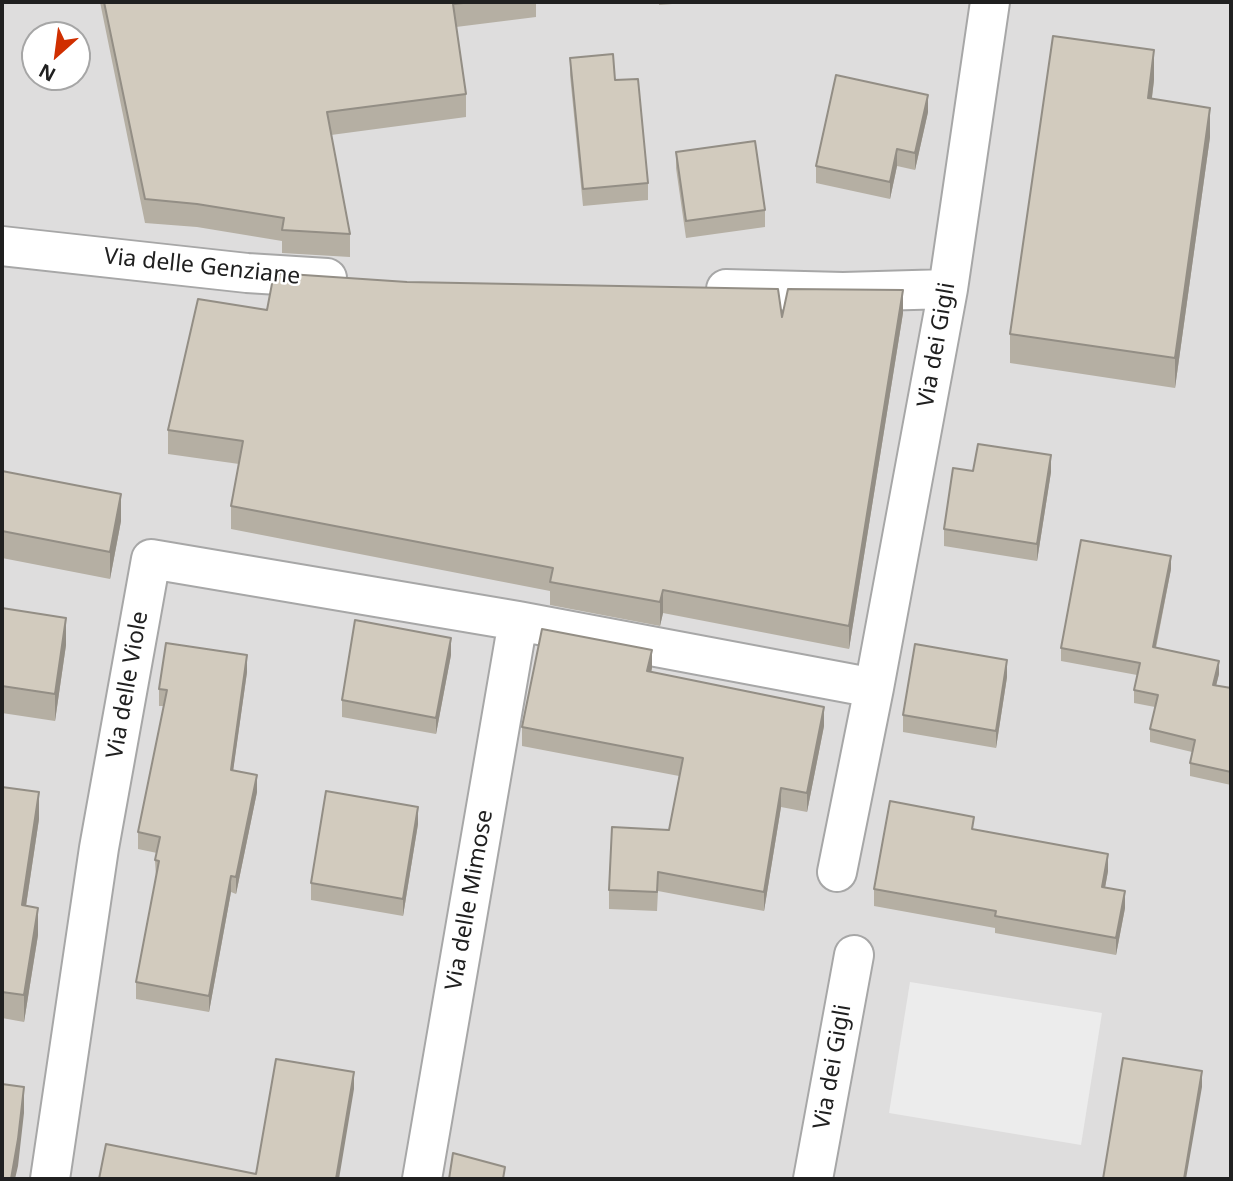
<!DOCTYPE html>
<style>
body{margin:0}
#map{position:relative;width:1233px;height:1181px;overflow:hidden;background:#f1f0e6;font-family:"Noto Sans",sans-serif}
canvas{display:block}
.frame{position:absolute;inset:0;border:4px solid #202020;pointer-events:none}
.north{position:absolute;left:21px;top:21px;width:70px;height:70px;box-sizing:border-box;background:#fff;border:2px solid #a6a6a6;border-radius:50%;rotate:208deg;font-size:19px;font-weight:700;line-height:28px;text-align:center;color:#202020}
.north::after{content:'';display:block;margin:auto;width:24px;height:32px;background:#d02f00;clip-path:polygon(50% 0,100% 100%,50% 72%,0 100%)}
</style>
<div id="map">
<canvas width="1233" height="1181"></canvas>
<div class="frame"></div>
<div class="north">N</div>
</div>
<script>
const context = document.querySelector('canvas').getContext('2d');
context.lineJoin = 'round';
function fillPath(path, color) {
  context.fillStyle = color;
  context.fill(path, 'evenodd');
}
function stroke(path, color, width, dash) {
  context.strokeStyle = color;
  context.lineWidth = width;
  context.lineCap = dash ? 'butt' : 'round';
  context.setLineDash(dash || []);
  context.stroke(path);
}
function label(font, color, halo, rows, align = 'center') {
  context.font = font + ' "Noto Sans",sans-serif';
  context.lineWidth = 5;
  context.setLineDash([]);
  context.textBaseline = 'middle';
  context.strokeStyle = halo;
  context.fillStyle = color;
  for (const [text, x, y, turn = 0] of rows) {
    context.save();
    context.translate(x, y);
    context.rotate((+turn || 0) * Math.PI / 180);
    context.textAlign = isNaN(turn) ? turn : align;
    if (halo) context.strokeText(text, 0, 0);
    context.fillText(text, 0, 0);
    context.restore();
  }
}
fillPath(new Path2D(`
 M2 2H1231V1179H2ZM35 35H77V77H35Z`), '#dedddd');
fillPath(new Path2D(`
 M910 982 1102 1013 1081 1145 889 1113Z`), '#ececec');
const minor = new Path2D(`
 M2 246 247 273 327 278
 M726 289 843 292 948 289
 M837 872 874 688
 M50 1179 99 848 151 559 518 621 874 688 948 289 990 2
 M422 1179 518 621
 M813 1179 854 955`);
stroke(minor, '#a7a7a7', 42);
stroke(minor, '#fff', 38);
fillPath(new Path2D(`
 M100 2H536V17L456 27 466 94V117L331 135 350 234V257L282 253V241L197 227 145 223Z
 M659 2H699L659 5Z
 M570 58 615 80 648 183V200L583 206 570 75Z
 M1154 80 1152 98 1210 137 1175 388 1010 363V334Z
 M928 112 915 170 897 166 890 199 816 183V166Z
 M676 152 765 210V227L686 238 676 168Z
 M267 310 782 317 903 313 849 649 663 613 660 626 550 605V591L231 529V506L239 464 168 454V430Z
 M2 471 121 521 110 579 2 558Z
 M1051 472 1037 561 944 546V529Z
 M1171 569 1156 648 1219 674 1216 685 1231 688V785L1190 776V763L1192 752 1150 742V729L1155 707 1134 703V690L1137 675 1061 661V648Z
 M2 608 66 645 55 721 2 713Z
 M451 655 436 734 342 717V700Z
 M652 668 651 672 824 726 807 812 781 807 764 911 658 891 657 911 609 909V890L669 830 679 776 522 746V727Z
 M247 672 233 770 257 792 236 894 231 892 209 1012 136 999V982L156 877 155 860 157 853 138 849V832L164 706H159V689Z
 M1007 677 996 748 903 732V715Z
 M2 787 39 819 26 906 38 935 24 1022 2 1018Z
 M418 824 403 916 311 900V883Z
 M974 830 1108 871 1105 888 1125 908 1116 955 995 933V928L874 906V889Z`), '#b5afa3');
fillPath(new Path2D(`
 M1154 50V80L1148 128V98Z
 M928 95V112L915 170V153Z
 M1210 108V137L1175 388V358Z
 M897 149V166L890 199V182Z
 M903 290V313L849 649V626Z
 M1051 455V472L1037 561V544Z
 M121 494V521L110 579V552Z
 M1171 556V569L1153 660V647Z
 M663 590V613L660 626V602Z
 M66 618V645L55 721V694Z
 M451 638V655L436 734V718Z
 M652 650V668L647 690V671Z
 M247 655V672L231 786V770Z
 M1007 660V677L996 748V731Z
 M1219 661V674L1213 698V685Z
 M824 707V726L807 812V793Z
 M257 775V792L236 894V877Z
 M781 788V807L764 911V892Z
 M39 792V819L22 932V905Z
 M418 807V824L403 916V899Z
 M1108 854V871L1102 904V887Z
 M231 876V892L209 1012V996Z
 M1125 891V908L1116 955V938Z
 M38 908V935L24 1022V995Z
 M1202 1071V1087L1186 1179H1184Z
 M354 1072V1089L339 1179H336Z
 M24 1087V1113L18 1166 15 1179H11Z`), '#938e85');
const building = new Path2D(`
 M104 2H473L453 4 466 94 327 112 350 234 282 230 284 218 197 204 145 199Z
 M1053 36 1154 50 1148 98 1210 108 1175 358 1010 334Z
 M613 54 615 80 638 79 648 183 583 189 570 58Z
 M836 75 928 95 915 153 897 149 890 182 816 166Z
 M755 141 765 210 686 221 676 152Z
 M274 273 407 282 778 289 782 317 788 289 903 290 849 626 663 590 660 602 550 582 553 568 231 506 243 441 168 430 198 299 267 310Z
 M978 444 1051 455 1037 544 944 529 953 468 973 471Z
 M2 471 121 494 110 552 2 531Z
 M1081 540 1171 556 1153 647 1219 661 1213 685 1231 688V772L1190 763 1195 740 1150 729 1158 695 1134 690 1140 663 1061 648Z
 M2 608 66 618 55 694 2 686Z
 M355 620 451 638 436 718 342 700Z
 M542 629 652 650 647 671 824 707 807 793 781 788 764 892 658 872 657 892 609 890 612 827 669 830 683 758 522 727Z
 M166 643 247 655 231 770 257 775 236 877 231 876 209 996 136 982 159 861 155 860 160 837 138 832 167 690 159 689Z
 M915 644 1007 660 996 731 903 715Z
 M2 787 39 792 22 905 38 908 24 995 2 992Z
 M326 791 418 807 403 899 311 883Z
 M890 801 974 817 972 829 1108 854 1102 887 1125 891 1116 938 995 916 996 911 874 889Z
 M1123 1058 1202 1071 1184 1179H1103Z
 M276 1059 354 1072 336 1179H99L106 1144 256 1174Z
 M2 1084 24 1087 18 1139 11 1179H2Z
 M453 1153 505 1167 503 1179H449Z`);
fillPath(building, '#d2cbbe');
stroke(building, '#938e85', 2);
label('23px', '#202020', '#fff', [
 ["Via delle Genziane",202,267,6],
 ["Via dei Gigli",937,345,-80],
 ["Via delle Viole",128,685,-80],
 ["Via delle Mimose",470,900,-80],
 ["Via dei Gigli",833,1067,-80]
]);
</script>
